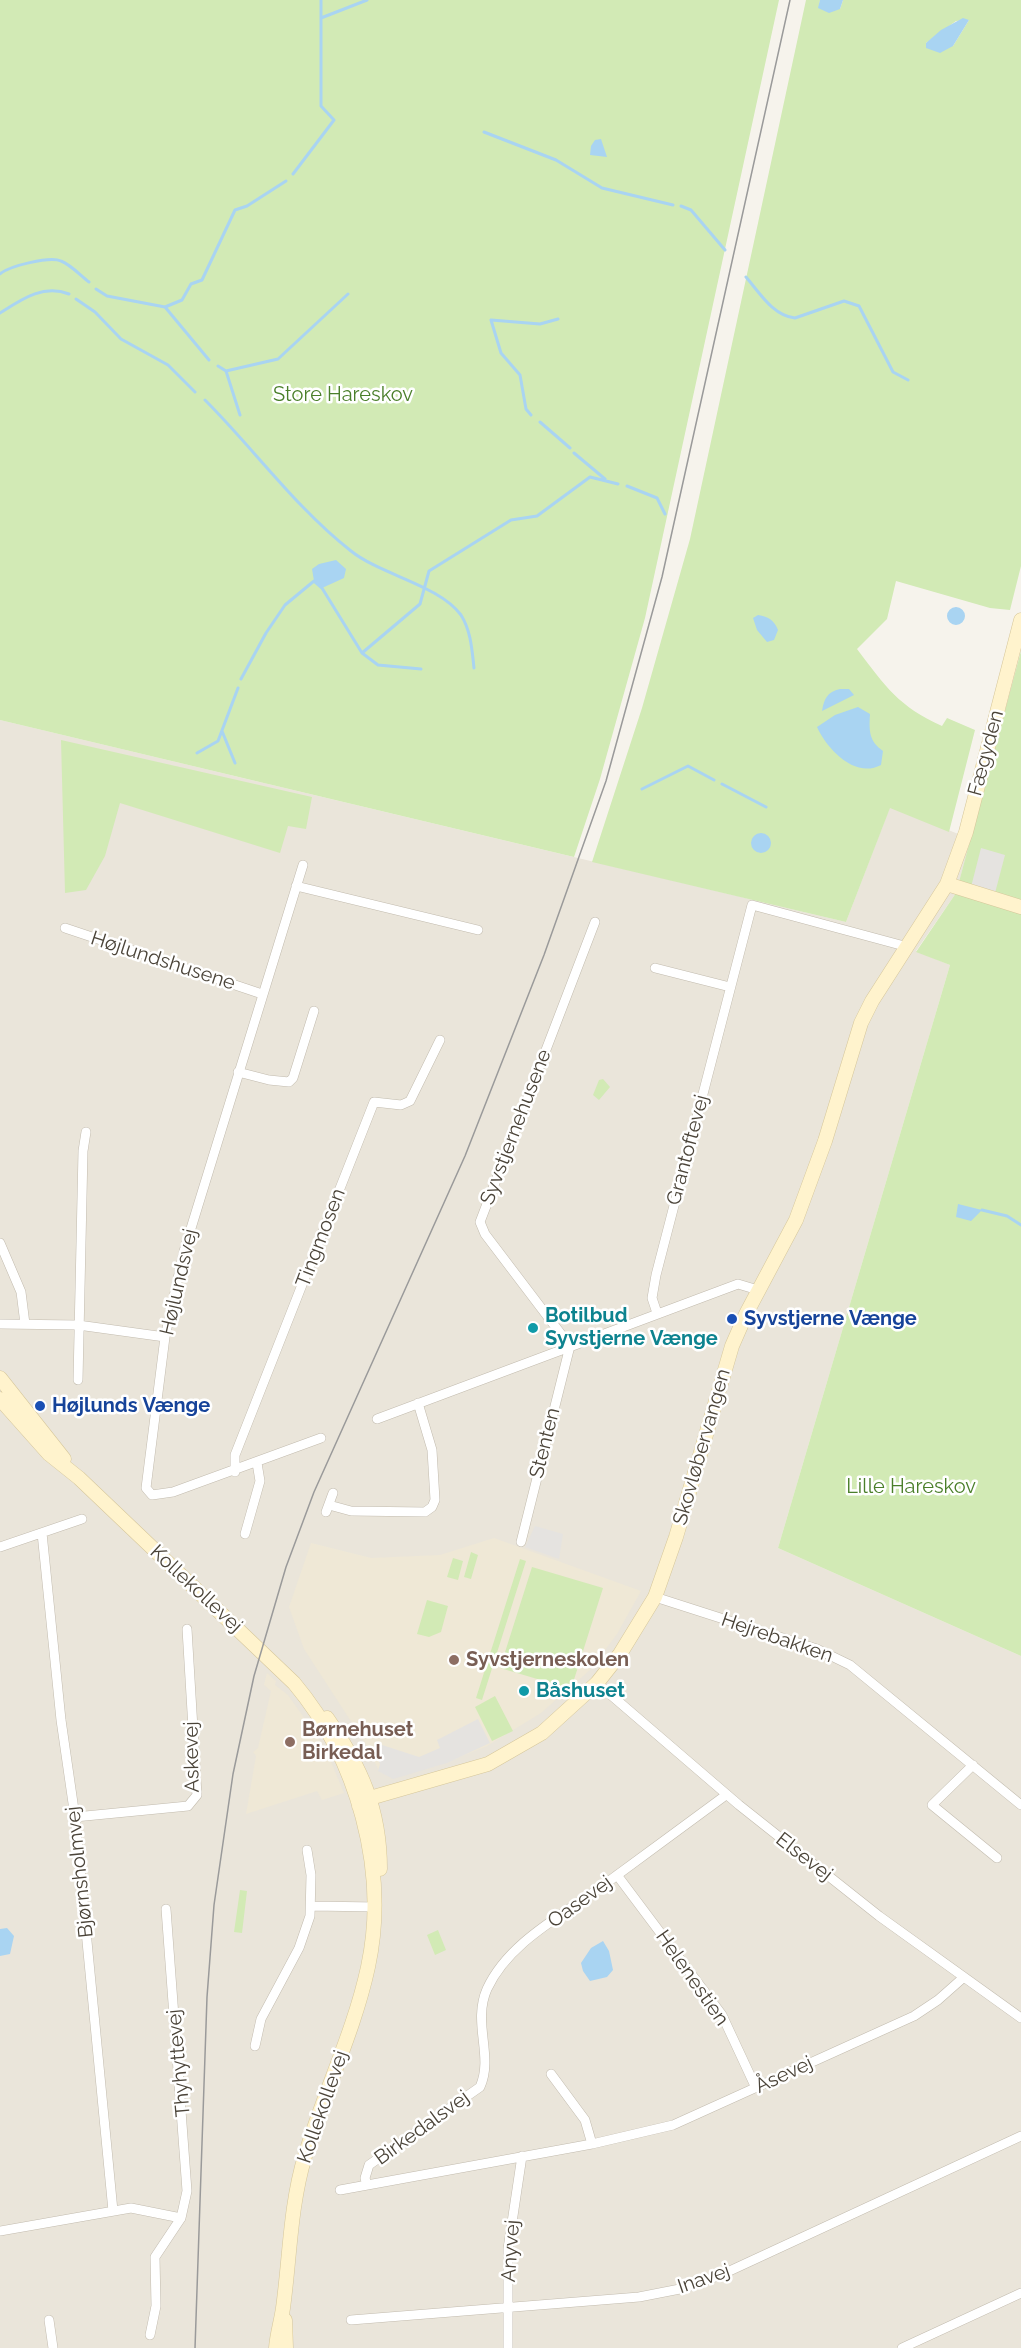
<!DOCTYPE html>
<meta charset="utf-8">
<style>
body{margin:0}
canvas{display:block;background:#f6f3ec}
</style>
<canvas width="1021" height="2348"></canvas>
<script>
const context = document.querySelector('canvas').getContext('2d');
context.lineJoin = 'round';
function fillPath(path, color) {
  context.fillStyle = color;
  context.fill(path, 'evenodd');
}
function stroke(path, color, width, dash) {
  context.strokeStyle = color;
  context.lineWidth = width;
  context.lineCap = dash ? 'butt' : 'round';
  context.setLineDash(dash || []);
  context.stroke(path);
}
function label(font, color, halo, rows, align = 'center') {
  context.font = font + ' Raleway,sans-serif';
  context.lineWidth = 5;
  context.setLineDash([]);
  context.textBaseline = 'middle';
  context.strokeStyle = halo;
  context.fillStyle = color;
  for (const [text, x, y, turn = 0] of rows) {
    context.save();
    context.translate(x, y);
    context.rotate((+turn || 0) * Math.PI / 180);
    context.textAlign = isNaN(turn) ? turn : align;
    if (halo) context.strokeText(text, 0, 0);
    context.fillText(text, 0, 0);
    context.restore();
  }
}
fillPath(new Path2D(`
 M0 720 846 922 890 807 971 839 956 893 916 951 950 965 778 1548 1021 1656V2348H0Z`), '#eae5da');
fillPath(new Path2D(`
 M494 1538 641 1591 617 1634 590 1670 541 1713 487 1746 437 1766 391 1778 379 1771 367 1746 304 1649 289 1607 311 1543 371 1558 440 1555Z
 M267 1673 276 1681 275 1685 288 1695 317 1736 329 1757 344 1793 322 1800 317 1791 246 1814 256 1756 253 1752 258 1748 271 1691 264 1685Z`), '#efe8d6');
fillPath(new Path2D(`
 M0 0H779L645 618 600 779 574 857 0 720Z
 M806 0H820L819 8 840 9 843 0H1021V566L1010 610 990 608 896 581 887 619 857 649C886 687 898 706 942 726L947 718 975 730 949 832 890 808 846 922 592 862 642 708 690 539ZM969 20 953 46 926 43 956 21Z
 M1021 651V1656L778 1548 950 965 916 952 956 893Z
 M61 740 312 797 306 829 288 826 280 853 120 803 105 856 86 890 65 893Z
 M603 1079 610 1087 599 1100 593 1095 599 1080Z
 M471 1552 478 1555 471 1579 464 1577Z
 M453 1558 463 1561 458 1580 447 1577Z
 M520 1559 526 1561 482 1700 476 1698Z
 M532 1567 603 1588 571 1689 500 1668Z
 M427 1600 448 1606 441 1632 429 1637 417 1634Z
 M495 1696 513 1731 492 1741 475 1707Z
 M240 1890 247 1891 242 1933 234 1932Z
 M438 1930 446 1950 435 1955 427 1935Z`), '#d2eab5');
fillPath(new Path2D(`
 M981 848 1005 855 995 893 971 887Z
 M535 1526 563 1534 559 1559 525 1547Z
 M478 1719 490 1743 447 1763 393 1779 378 1771 380 1764 375 1751 376 1743 419 1757 440 1748 437 1740Z`), '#e5e3e0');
fillPath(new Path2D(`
 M820 0H843L840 9 829 13 818 8Z
 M963 18 969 20 953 46 940 53 926 48V43L941 30Z
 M601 139 607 157 590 155 591 146 595 140Z
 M336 560 346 569 344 578 322 588 314 581 312 569 319 564Z
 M947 616a9 9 0 1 1 18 0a9 9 0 1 1-18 0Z
 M758 615C769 617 774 620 778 630L774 640 767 642 757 630 753 618Z
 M840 689H849L854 695 822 711C824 699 827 692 840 689Z
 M858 707 870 714C869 731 869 741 883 751L881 765C855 779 827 749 817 727L835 715Z
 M751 843a10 10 0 1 1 20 0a10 10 0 1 1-20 0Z
 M958 1204 982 1210 971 1221 956 1217Z
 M7 1928 14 1936 10 1954 0 1956V1929Z
 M603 1941 609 1951 613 1970 607 1977 590 1981 583 1971 581 1963 591 1948Z`), '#a9d4f2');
stroke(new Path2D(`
 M321 18 367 0
 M484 132 556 160 602 188 673 205
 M293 174 334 120 321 106V0
 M681 206 691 210 725 250
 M0 274C9 266 50 256 61 261 71 265 80 275 89 282
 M746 277C759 292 773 316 795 318L844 301 859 306 893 372 908 380
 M96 289 107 296 165 307 209 360
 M76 299 95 312 121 339 168 365 195 392
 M165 307 182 300 191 284 202 280 235 210 247 206 286 181
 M0 313C22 299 43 284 69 294
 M218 366 226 371 278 359 348 294
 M226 371 240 415
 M205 400C254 449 296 508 351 551 381 575 439 585 461 615 471 631 472 650 474 668
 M531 415 526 409 520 375 501 353 491 320 540 324 558 319
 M540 422 570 448
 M574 453 605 479
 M627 486 657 498 665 514
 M362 653 378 665 421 669
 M241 679 266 633 285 605 314 581 322 588 362 653 420 604 429 571 511 520 537 516 590 477 618 484
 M222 731 235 763
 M197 753 218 741 238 688
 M722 784 766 807
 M642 789 688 766 714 780
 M982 1210 1007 1216 1021 1225`), '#a9d4f2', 3);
const street = new Path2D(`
 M303 865 184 1251 165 1337 146 1488 152 1495 173 1492 321 1438
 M296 886 478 930
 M65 928 262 994
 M655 968 730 987
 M238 1072 269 1080 289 1082 293 1078 314 1011
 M0 1243 21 1292 25 1324
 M657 1313 652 1298 656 1275 752 905 908 947
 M0 1324 78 1325 165 1337
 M78 1380 83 1151 86 1132
 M377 1419 738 1284 758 1290
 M235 1472V1455L374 1102 401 1105 410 1101 440 1040
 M329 1505 351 1511 425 1512 432 1507 435 1500 432 1450 418 1403
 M326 1512 333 1493
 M42 1533 61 1720 75 1817 113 2211
 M245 1534 260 1481 257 1463
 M521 1542 570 1346 485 1234 480 1222 595 922
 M0 1547 82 1519
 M655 1597 817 1649 850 1665 1021 1805
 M597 1683 739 1805 879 1916 1021 2018
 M973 1765 932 1805 997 1858
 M75 1817 188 1806 197 1795 187 1629
 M617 1875 722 2015 756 2088
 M312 1906 376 1907
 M255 2046 261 2019 299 1948 310 1916 311 1875 307 1850
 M551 2074 585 2120 592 2144
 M367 2185 365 2178 369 2165 480 2087C494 2056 472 2023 487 1989 508 1943 561 1916 601 1887 643 1856 684 1826 726 1795
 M340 2190 592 2144 673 2125 914 2016 938 2000 964 1977
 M0 2231 131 2208 181 2218
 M49 2320 53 2348
 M351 2320 639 2297 685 2288 723 2274 1021 2136
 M150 2335 156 2306 155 2257 181 2218 187 2191 166 1909
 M508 2348V2249L522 2156
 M902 2348 1021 2293`);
const secondary = new Path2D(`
 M947 884 1021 907
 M0 1378 64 1459
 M0 1399 49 1454 79 1478 294 1683C357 1758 389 1870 368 1967 354 2032 324 2092 305 2156 290 2206 290 2257 283 2308 281 2322 277 2334 276 2348
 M327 1718C361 1767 380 1809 380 1869
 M359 1806 370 1798 488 1764 542 1733 597 1683 620 1654 655 1597 676 1537 732 1346 746 1314 796 1220 825 1141 861 1023 872 1001 947 884 966 832 1021 620
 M285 2320 286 2348`);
stroke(street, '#c2bbae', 10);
stroke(secondary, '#d6c79b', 15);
stroke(street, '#fff', 9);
stroke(secondary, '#fff3cd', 14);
stroke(new Path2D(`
 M195 2348 207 1997 214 1905 233 1774 254 1676 286 1567 314 1492 465 1156 544 955 606 781 662 577 790 0`), '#9a9a9a', 1.5);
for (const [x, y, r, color] of [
 [732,1319,6,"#1a4fb4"],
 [533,1328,6,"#0f9aa8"],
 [40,1406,6,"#1a4fb4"],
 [454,1660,6,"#8d6e63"],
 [524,1691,6,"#0f9aa8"],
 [290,1742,6,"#8d6e63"]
]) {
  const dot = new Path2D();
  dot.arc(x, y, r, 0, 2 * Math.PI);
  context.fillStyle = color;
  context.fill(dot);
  stroke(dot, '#fff', 2);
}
label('20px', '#4a7f2a', '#fff', [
 ["Store Hareskov",343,395],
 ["Lille Hareskov",911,1487]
]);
label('20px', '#4b4439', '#fff', [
 ["Fægyden",986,753,-75],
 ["Højlundshusene",163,961,18],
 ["Syvstjernehusene",516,1127,-69],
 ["Grantoftevej",688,1150,-75],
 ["Tingmosen",321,1238,-69],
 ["Højlundsvej",179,1282,-77],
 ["Stenten",545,1443,-76],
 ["Skovløbervangen",702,1447,-74],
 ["Kollekollevej",196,1589,43],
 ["Hejrebakken",777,1638,19],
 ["Askevej",192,1757,-91],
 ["Elsevej",804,1857,38],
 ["Bjørnsholmvej",80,1872,-96],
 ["Oasevej",580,1902,-36],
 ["Helenestien",692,1978,55],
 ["Thyhyttevej",179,2063,-95],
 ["Åsevej",784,2075,-25],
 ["Kollekollevej",323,2107,-71],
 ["Birkedalsvej",422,2128,-36],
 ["Anyvej",511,2251,-86],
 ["Inavej",704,2279,-19]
]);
label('bold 20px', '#0d838f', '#fff', [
 ["Botilbud",545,1316],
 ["Syvstjerne Vænge",545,1339],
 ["Båshuset",536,1691]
], 'left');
label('bold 20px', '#164399', '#fff', [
 ["Syvstjerne Vænge",744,1319],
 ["Højlunds Vænge",52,1406]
], 'left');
label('bold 20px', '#785e54', '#fff', [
 ["Syvstjerneskolen",466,1660],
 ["Børnehuset",302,1730],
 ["Birkedal",302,1753]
], 'left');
</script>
